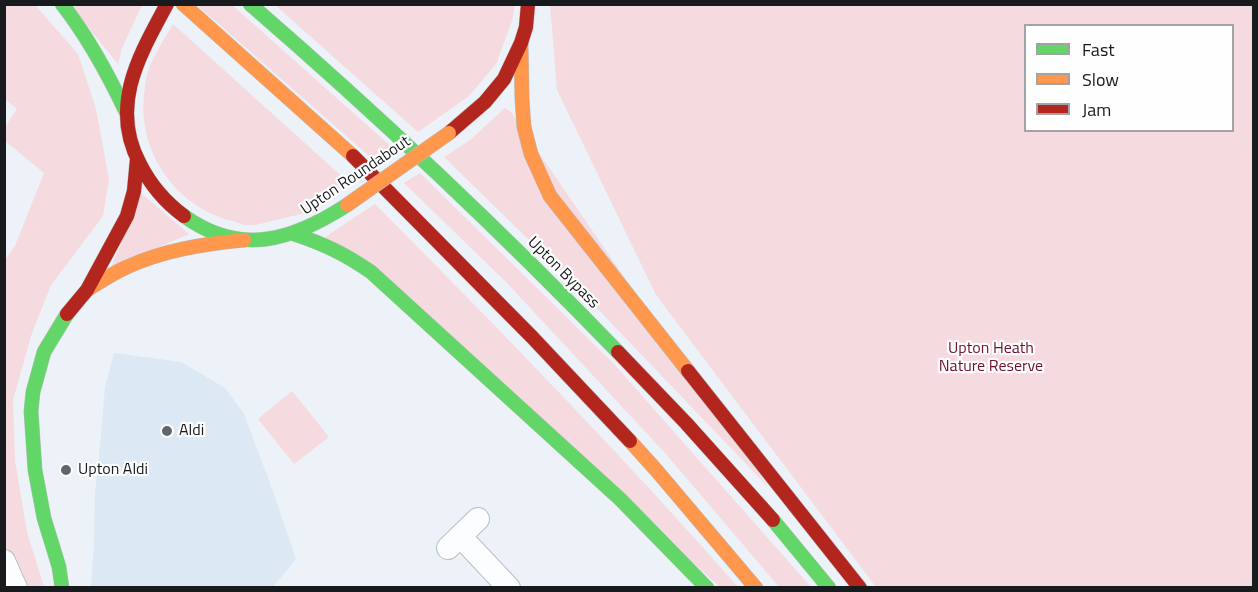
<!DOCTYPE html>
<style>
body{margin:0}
#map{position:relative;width:1258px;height:592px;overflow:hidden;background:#ecf2f7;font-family:"Titillium Web",sans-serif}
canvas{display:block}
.frame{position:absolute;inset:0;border:6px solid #171b1e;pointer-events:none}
.legend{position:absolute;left:1024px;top:24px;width:210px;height:108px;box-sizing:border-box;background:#fefefe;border:2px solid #a2a3a4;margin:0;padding:8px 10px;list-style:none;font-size:18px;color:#171b1e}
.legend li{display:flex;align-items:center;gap:12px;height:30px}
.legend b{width:30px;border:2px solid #a2a3a4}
</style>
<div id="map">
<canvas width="1258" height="592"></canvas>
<div class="frame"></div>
<ul class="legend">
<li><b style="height:8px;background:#63d668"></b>Fast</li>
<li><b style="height:8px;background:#ff974d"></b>Slow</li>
<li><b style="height:8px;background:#b3261e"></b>Jam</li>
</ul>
</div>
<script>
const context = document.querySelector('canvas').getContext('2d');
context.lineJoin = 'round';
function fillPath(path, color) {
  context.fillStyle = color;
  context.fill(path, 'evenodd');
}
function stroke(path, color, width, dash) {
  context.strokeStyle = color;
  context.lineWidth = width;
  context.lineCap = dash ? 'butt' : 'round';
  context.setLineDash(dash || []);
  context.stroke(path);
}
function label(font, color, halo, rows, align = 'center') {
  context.font = font + ' "Titillium Web",sans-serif';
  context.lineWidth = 4.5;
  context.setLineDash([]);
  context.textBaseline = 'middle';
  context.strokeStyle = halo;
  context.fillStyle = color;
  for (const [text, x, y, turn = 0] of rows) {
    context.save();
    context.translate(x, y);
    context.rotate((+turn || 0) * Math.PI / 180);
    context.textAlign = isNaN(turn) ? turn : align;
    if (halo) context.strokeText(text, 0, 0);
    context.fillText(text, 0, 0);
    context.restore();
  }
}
fillPath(new Path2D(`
 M114 353 181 362 225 388 244 414 271 486 296 559 273 587H91L94 544 95 493 101 435 105 387Z`), '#dce8f3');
fillPath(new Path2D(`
 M4 5H35L78 54 96 109 109 179 103 216 51 285 32 333 13 400 15 461 27 532 44 587H16L5 561V260L15 246 44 173 5 141V127L17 109 5 99Z
 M70 5H142L122 48 118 64Z
 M197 5H232L394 149 377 163Z
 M275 5H515L512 21 496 64 469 96 418 132Z
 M550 5H1253V587H876L656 295 557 90ZM1026 26H1232V130H1026Z
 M173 24 348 182C334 192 320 206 303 213 295 216 286 217 277 220 267 222 256 226 246 225 240 224 234 221 228 220 174 204 138 151 144 95 145 86 146 76 149 68 155 53 165 38 173 24Z
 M505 108 511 112 768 487 570 280 444 157 469 141Z
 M420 173 614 364 811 587H779L666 454 507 283 404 183Z
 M141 193 189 234 111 268Z
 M375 204C499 329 622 455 738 587H720L325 237Z
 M292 391 329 437 294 464 258 419Z`), '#f5dae0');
const street = new Path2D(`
 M460 536 509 588
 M448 548 478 519
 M4 561 16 588`);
const fast = new Path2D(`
 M62 4C88 37 108 74 126 112
 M250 4C377 114 501 231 618 352
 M184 216C241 257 293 240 347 205
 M294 234C324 244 345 254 371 272L620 499 707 588
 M773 520 829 588
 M62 588 59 567 44 518 35 470 31 411 33 392 44 352 67 314`);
const slow = new Path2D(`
 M183 4 353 156
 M521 43 522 99 524 127 531 154 550 196 688 371
 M87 290C100 282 113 273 127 267 164 250 204 244 244 240
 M630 441 657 471 756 588`);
const jam = new Path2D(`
 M167 4C139 56 109 106 140 164 150 184 165 202 184 216
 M449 133 485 102 504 79 521 43 526 27 528 4
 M353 156 532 337 630 441
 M67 314 87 290 127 216 134 191 137 159
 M618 352 686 423 773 520
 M688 371 860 588`);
stroke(street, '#babfc3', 24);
stroke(fast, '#babfc3', 15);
stroke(slow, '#babfc3', 15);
stroke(jam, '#babfc3', 15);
stroke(street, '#fcfdfe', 22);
stroke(fast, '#63d668', 14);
stroke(slow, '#ff974d', 14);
stroke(jam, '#b3261e', 14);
const slowBridge = new Path2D(`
 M347 205 449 133`);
stroke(slowBridge, '#babfc3', 15, []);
stroke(slowBridge, '#ff974d', 14);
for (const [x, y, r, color] of [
 [167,431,6,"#62666a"],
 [66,470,6,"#62666a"]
]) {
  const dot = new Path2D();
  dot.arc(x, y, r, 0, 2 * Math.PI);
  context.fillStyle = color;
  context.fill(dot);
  stroke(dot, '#fefefe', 2);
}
label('16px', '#171b1e', '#fefefe', [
 ["Upton Roundabout",356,176,-34],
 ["Upton Bypass",563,273,45]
]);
label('16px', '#70122f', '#fefefe', [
 ["Upton Heath",991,349],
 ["Nature Reserve",991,367]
]);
label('16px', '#171b1e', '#fefefe', [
 ["Aldi",179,431],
 ["Upton Aldi",78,470]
], 'left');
</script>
